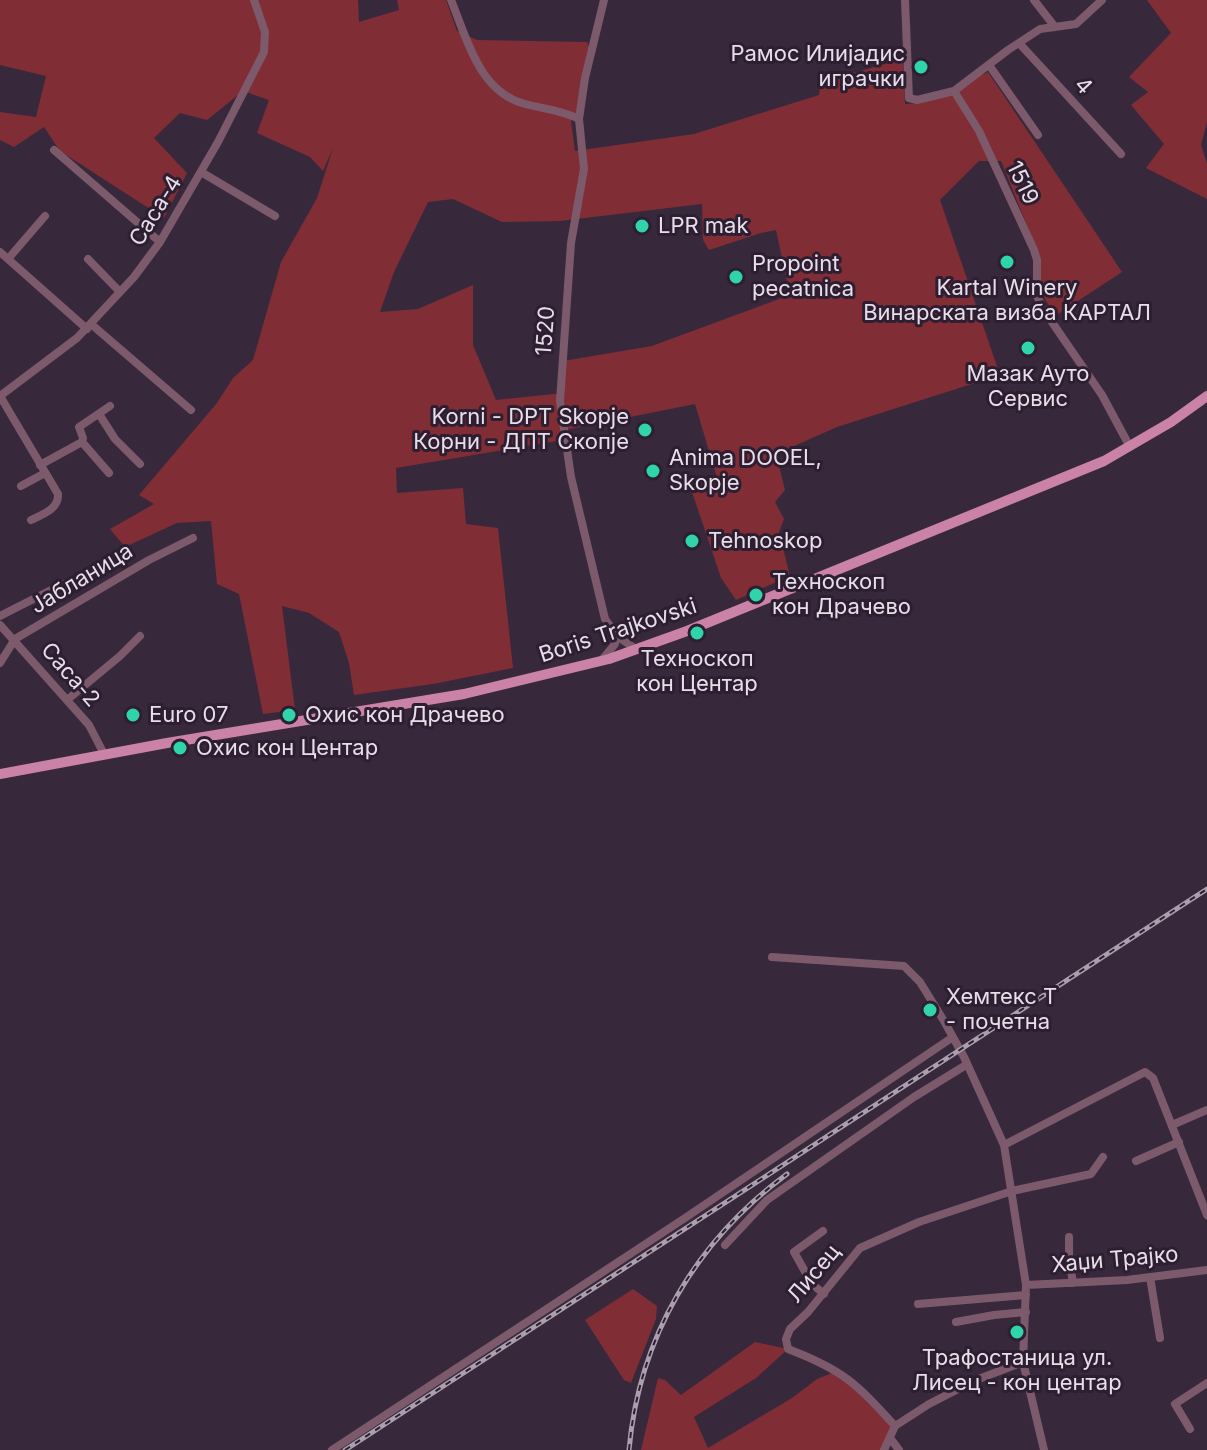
<!DOCTYPE html>
<meta charset="utf-8">
<style>
body{margin:0}
canvas{display:block;background:#37283c}
</style>
<canvas width="1207" height="1450"></canvas>
<script>
const context = document.querySelector('canvas').getContext('2d');
context.lineJoin = 'round';
function fillPath(path, color) {
  context.fillStyle = color;
  context.fill(path, 'evenodd');
}
function stroke(path, color, width, dash) {
  context.strokeStyle = color;
  context.lineWidth = width;
  context.lineCap = dash ? 'butt' : 'round';
  context.setLineDash(dash || []);
  context.stroke(path);
}
function label(font, color, halo, rows, align = 'center') {
  context.font = font + ' Inter,sans-serif';
  context.lineWidth = 6;
  context.setLineDash([]);
  context.textBaseline = 'middle';
  context.strokeStyle = halo;
  context.fillStyle = color;
  for (const [text, x, y, turn = 0] of rows) {
    context.save();
    context.translate(x, y);
    context.rotate((+turn || 0) * Math.PI / 180);
    context.textAlign = isNaN(turn) ? turn : align;
    if (halo) context.strokeText(text, 0, 0);
    context.fillText(text, 0, 0);
    context.restore();
  }
}
fillPath(new Path2D(`
 M0 0H358L359 22 399 10 397 0H446L457 31 477 40 587 42 593 56 581 113 571 121 575 151 694 134 819 95 821 82 903 59 905 104 922 103 988 72 1122 272 1055 316 1041 292 1032 238 1001 161H979L940 200 1000 375 837 427 776 454 785 490 775 502 784 519 779 532 790 576 736 600 721 578 690 486 718 481 695 404 565 430 557 441 396 468 397 493 463 488 466 524 498 528 513 668 433 684 354 695 349 663 339 632 309 613 282 606 295 710 263 714 239 594 217 584 211 521 177 523 125 547 110 529 154 504 139 495 217 403 233 378 253 360 281 262 317 198 333 148 323 171 310 157 257 133 269 100 243 91 207 120 180 113 154 138 187 173 164 218 60 151 44 127 14 147 0 140V112L36 117 46 76 0 65ZM453 199 502 222 560 221 702 204 703 240 709 250 761 233 776 230 790 295 652 346 563 361V393L496 400 473 345V285L418 309 380 312 394 272 428 202Z
 M1147 0H1207V122L1201 145 1207 164V199L1146 168 1164 144 1131 105 1148 92 1129 77 1171 33Z
 M633 1289 657 1306 656 1319 631 1383 624 1380 585 1320Z
 M755 1342 788 1349 756 1378 694 1417 708 1448 792 1398 817 1379 837 1371 895 1426 883 1450H641L658 1378 665 1380 681 1395Z`), '#802d35');
stroke(new Path2D(`
 M451 0C467 39 479 92 525 104 544 109 561 110 579 119
 M604 0 585 78 579 119 584 169 571 243 560 401 571 477 605 619 618 637 636 649
 M905 0 909 98 917 100 954 91
 M1034 0 1055 27
 M1102 0 1076 24 1040 29 1008 50 954 91 979 131 1034 250 1037 260V296L1045 312 1102 395 1130 447
 M1019 43 1121 154
 M989 65 1038 135
 M54 150 160 242
 M201 172 275 216
 M0 252 87 329
 M8 259 45 216
 M88 259 120 292
 M91 324 191 410
 M0 396 77 338 134 277 160 242 218 142 264 52 265 32 254 0
 M0 396 58 494C59 509 43 514 31 520
 M99 414 115 439 140 464
 M82 442 109 473
 M40 465 82 442 83 438 79 427 110 406
 M21 486 45 473
 M0 616 63 584
 M0 625 89 725 104 754
 M601 661 615 644 613 632
 M0 663 15 639 149 560 193 538
 M67 700 120 656 140 636
 M772 957 904 966 920 982 944 1021 964 1057 1004 1145 1026 1285 1023 1362 1044 1450
 M1172 1125 1207 1110
 M1004 1145 1145 1072 1153 1078 1207 1215
 M1136 1161 1179 1142
 M823 1231 794 1252 812 1284 824 1294
 M1069 1237V1259L1073 1283
 M725 1245 767 1200 914 1097 966 1065
 M1150 1277 1160 1338
 M1026 1285 1127 1280 1207 1270
 M918 1304 1026 1295
 M956 1322 994 1315 1026 1312
 M895 1426C856 1383 843 1370 788 1349L786 1339 790 1329 808 1312 860 1248 919 1222 1012 1191 1091 1174 1103 1157
 M1190 1429 1175 1404 1207 1383
 M890 1438 899 1450
 M332 1450 685 1218 953 1037
 M884 1450 895 1426 929 1404 976 1380 1023 1362`), '#7d5a6b', 8);
stroke(new Path2D(`
 M0 774 167 743 464 694 609 659 687 631 1104 461 1171 422 1207 396`), '#ca82a6', 10);
const rail = new Path2D(`
 M345 1450 1207 889
 M629 1450C639 1337 696 1241 787 1174`);
stroke(rail, '#ab9fae', 5);
stroke(rail, '#2d1e31', 2, [6]);
for (const [x, y, r, color] of [
 [921,67,8,"#2fd4aa"],
 [642,226,8,"#2fd4aa"],
 [1007,262,8,"#2fd4aa"],
 [736,277,8,"#2fd4aa"],
 [1028,348,8,"#2fd4aa"],
 [645,430,8,"#2fd4aa"],
 [653,471,8,"#2fd4aa"],
 [692,541,8,"#2fd4aa"],
 [756,595,8,"#2fd4aa"],
 [697,633,8,"#2fd4aa"],
 [133,715,8,"#2fd4aa"],
 [289,715,8,"#2fd4aa"],
 [180,748,8,"#2fd4aa"],
 [930,1010,8,"#2fd4aa"],
 [1017,1332,8,"#2fd4aa"]
]) {
  const dot = new Path2D();
  dot.arc(x, y, r, 0, 2 * Math.PI);
  context.fillStyle = color;
  context.fill(dot);
  stroke(dot, '#2d1e31', 3);
}
label('22px', '#e8deea', '#2d1e31', [
 ["Рамос Илијадис",905,54,"right"],
 ["играчки",905,79,"right"],
 ["LPR mak",658,226],
 ["Propoint",752,264],
 ["pecatnica",752,289],
 ["Kartal Winery",1007,288,"center"],
 ["Винарската визба КАРТАЛ",1007,313,"center"],
 ["Мазак Ауто",1028,374,"center"],
 ["Сервис",1028,399,"center"],
 ["Korni - DPT Skopje",629,417,"right"],
 ["Корни - ДПТ Скопје",629,442,"right"],
 ["Anima DOOEL,",669,458],
 ["Skopje",669,483],
 ["Tehnoskop",708,541],
 ["Техноскоп",772,582],
 ["кон Драчево",772,607],
 ["Техноскоп",697,659,"center"],
 ["кон Центар",697,684,"center"],
 ["Euro 07",149,715],
 ["Охис кон Драчево",305,715],
 ["Охис кон Центар",196,748],
 ["Хемтекс Т",946,997],
 ["- почетна",946,1022],
 ["Трафостаница ул.",1017,1358,"center"],
 ["Лисец - кон центар",1017,1383,"center"]
], 'left');
label('22px', '#e8deea', '#2d1e31', [
 ["4",1083,86,48],
 ["1519",1022,183,64],
 ["Саса-4",156,211,-58],
 ["1520",546,331,-86],
 ["Јабланица",82,579,-31],
 ["Boris Trajkovski",618,631,-18],
 ["Саса-2",70,675,49],
 ["Хаџи Трајко",1115,1260,-5],
 ["Лисец",814,1274,-50]
]);
</script>
